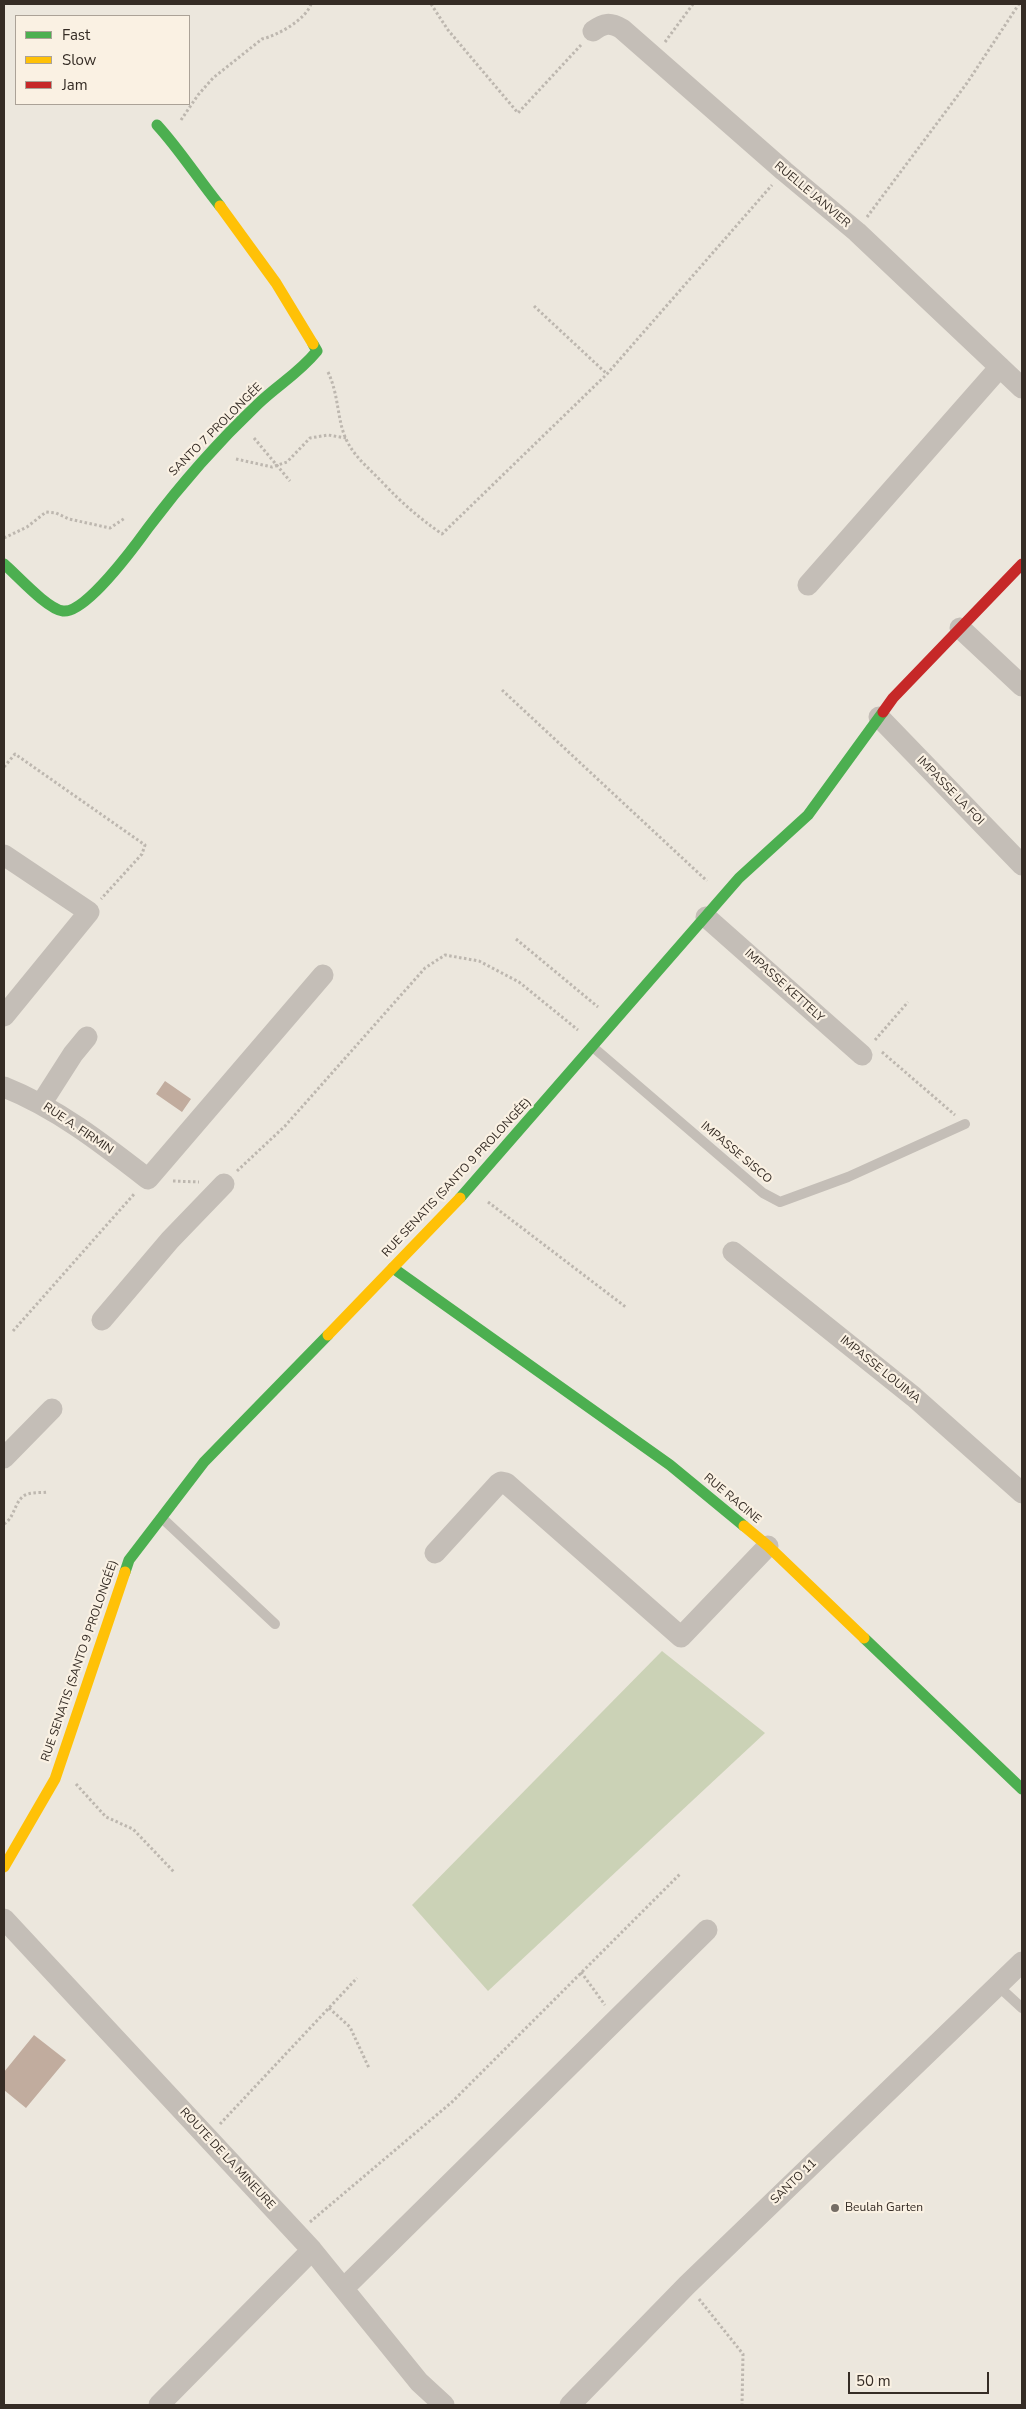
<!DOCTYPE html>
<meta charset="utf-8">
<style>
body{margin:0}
#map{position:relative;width:1026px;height:2409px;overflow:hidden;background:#ece7dd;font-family:"Nunito Sans",sans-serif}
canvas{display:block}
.frame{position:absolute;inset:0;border:5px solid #352c25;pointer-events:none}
.legend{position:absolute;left:15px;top:15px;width:175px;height:90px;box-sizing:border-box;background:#faf1e3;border:1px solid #aba297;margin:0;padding:6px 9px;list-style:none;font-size:15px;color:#352c25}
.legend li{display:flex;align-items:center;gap:10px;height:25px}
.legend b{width:25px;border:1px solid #aba297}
.scale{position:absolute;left:848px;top:2372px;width:141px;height:22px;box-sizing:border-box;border:2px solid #352c25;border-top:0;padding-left:6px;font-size:15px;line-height:18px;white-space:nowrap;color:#352c25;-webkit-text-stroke:4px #faf1e3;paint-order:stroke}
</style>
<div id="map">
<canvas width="1026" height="2409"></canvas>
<div class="frame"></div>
<ul class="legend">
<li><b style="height:6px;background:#4caf50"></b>Fast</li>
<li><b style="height:6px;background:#ffc107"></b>Slow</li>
<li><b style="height:6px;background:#c62828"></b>Jam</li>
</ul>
<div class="scale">50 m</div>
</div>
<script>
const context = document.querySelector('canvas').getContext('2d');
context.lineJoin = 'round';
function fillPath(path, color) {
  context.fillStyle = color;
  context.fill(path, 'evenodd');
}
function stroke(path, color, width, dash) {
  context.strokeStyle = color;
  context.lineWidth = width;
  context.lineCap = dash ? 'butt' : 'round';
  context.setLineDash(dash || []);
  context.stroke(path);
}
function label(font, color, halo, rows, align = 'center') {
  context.font = font + ' "Nunito Sans",sans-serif';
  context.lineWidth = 4.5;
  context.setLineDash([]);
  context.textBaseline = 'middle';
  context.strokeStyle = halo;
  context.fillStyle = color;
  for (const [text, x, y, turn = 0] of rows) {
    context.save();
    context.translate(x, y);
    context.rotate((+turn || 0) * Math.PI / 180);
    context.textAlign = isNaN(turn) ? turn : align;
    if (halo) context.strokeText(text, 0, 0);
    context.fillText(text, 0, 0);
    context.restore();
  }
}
fillPath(new Path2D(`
 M662 1651 765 1733 488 1991 412 1905Z`), '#cbd2b6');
fillPath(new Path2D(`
 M165 1081 191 1099 182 1112 156 1094Z
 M34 2035 66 2060 26 2108 4 2090V2072Z`), '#c1ac9e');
stroke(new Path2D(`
 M431 4 448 30 518 113 581 45
 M665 42 693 4
 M181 120 198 95 213 78 262 39C279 35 306 19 311 4
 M867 217 967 83 1019 4
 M534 306 607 374
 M328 372C339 395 337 420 346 439 354 457 370 469 383 483 403 504 418 517 442 534L607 374 772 185
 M254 438 290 481
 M236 459 272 467 287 462 310 438 328 435 346 438
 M4 538 27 527 46 512 56 513 69 519 110 528 125 518
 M502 690 707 881
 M4 767 15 754 145 845 142 854 101 899
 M516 939 598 1007
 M875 1040 908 1002
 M882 1052 955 1115
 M237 1171 285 1126 425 968 445 955 479 961 519 982 578 1030
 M173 1181 199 1182
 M488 1202 627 1308
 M13 1331 135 1193
 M4 1524C16 1517 14 1498 28 1494 34 1492 42 1493 48 1492
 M76 1784 106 1817 133 1829 174 1872
 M581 1972 605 2005
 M329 2008 350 2027 369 2068
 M220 2124 357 1978
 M310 2222 452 2102 680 1874
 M699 2299 743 2354 742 2405`), '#bdb7af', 3, [2.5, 2.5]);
stroke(new Path2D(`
 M594 1048 763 1193 780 1202 848 1177 965 1124
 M162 1518 275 1624
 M997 1985 1022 2008`), '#c4beb7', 10);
stroke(new Path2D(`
 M593 31C604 23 610 22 622 29L784 171 857 232 1022 388
 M808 585 1000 367
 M960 628 1022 686
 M879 717 1022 865
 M4 855 89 912 4 1016
 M706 917 862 1055
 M4 1087C57 1108 103 1144 148 1179L323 975
 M41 1104 73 1054 87 1037
 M733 1252 914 1397 1022 1493
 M102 1320 170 1240 224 1184
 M4 1458 52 1409
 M435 1553 498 1484 501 1482 506 1483 681 1637 768 1546
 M4 1919 312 2250 419 2382 444 2405
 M344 2288 707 1930
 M159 2405 312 2250
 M570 2405 687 2285 1022 1962`), '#c4beb7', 21);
stroke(new Path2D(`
 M157 125C180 150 198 179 220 206
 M4 564C17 575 47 609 63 611 85 614 135 546 148 528 181 484 218 442 258 404 279 384 298 374 317 351L313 344
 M460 1198 739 878 808 815 883 712
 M393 1268 670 1465 744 1526
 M125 1572 129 1560 204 1462 328 1335
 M864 1638 1022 1789`), '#4caf50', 11);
stroke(new Path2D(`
 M220 206 276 283 313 344
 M328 1335 460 1198
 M744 1526 768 1546 864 1638
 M4 1867 55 1779 125 1572`), '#ffc107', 11);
stroke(new Path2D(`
 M883 712 893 698 1022 564`), '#c62828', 11);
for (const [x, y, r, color] of [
 [835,2208,5,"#756d65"]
]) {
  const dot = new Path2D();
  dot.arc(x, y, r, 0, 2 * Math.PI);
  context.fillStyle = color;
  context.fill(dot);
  stroke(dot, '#faf1e3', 2);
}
label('12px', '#352c25', '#faf1e3', [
 ["RUELLE JANVIER",812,195,40],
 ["SANTO 7 PROLONGÉE",216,430,-45],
 ["IMPASSE LA FOI",950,791,46],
 ["IMPASSE KETTELY",784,986,42],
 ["RUE A. FIRMIN",78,1129,34],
 ["IMPASSE SISCO",736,1153,40],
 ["RUE SENATIS (SANTO 9 PROLONGÉE)",457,1178,-47],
 ["IMPASSE LOUIMA",880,1370,39],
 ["RUE RACINE",732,1499,40],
 ["RUE SENATIS (SANTO 9 PROLONGÉE)",80,1661,-71],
 ["ROUTE DE LA MINEURE",227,2159,47],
 ["SANTO 11",794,2182,-44]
]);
label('12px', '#352c25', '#faf1e3', [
 ["Beulah Garten",845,2208]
], 'left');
</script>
